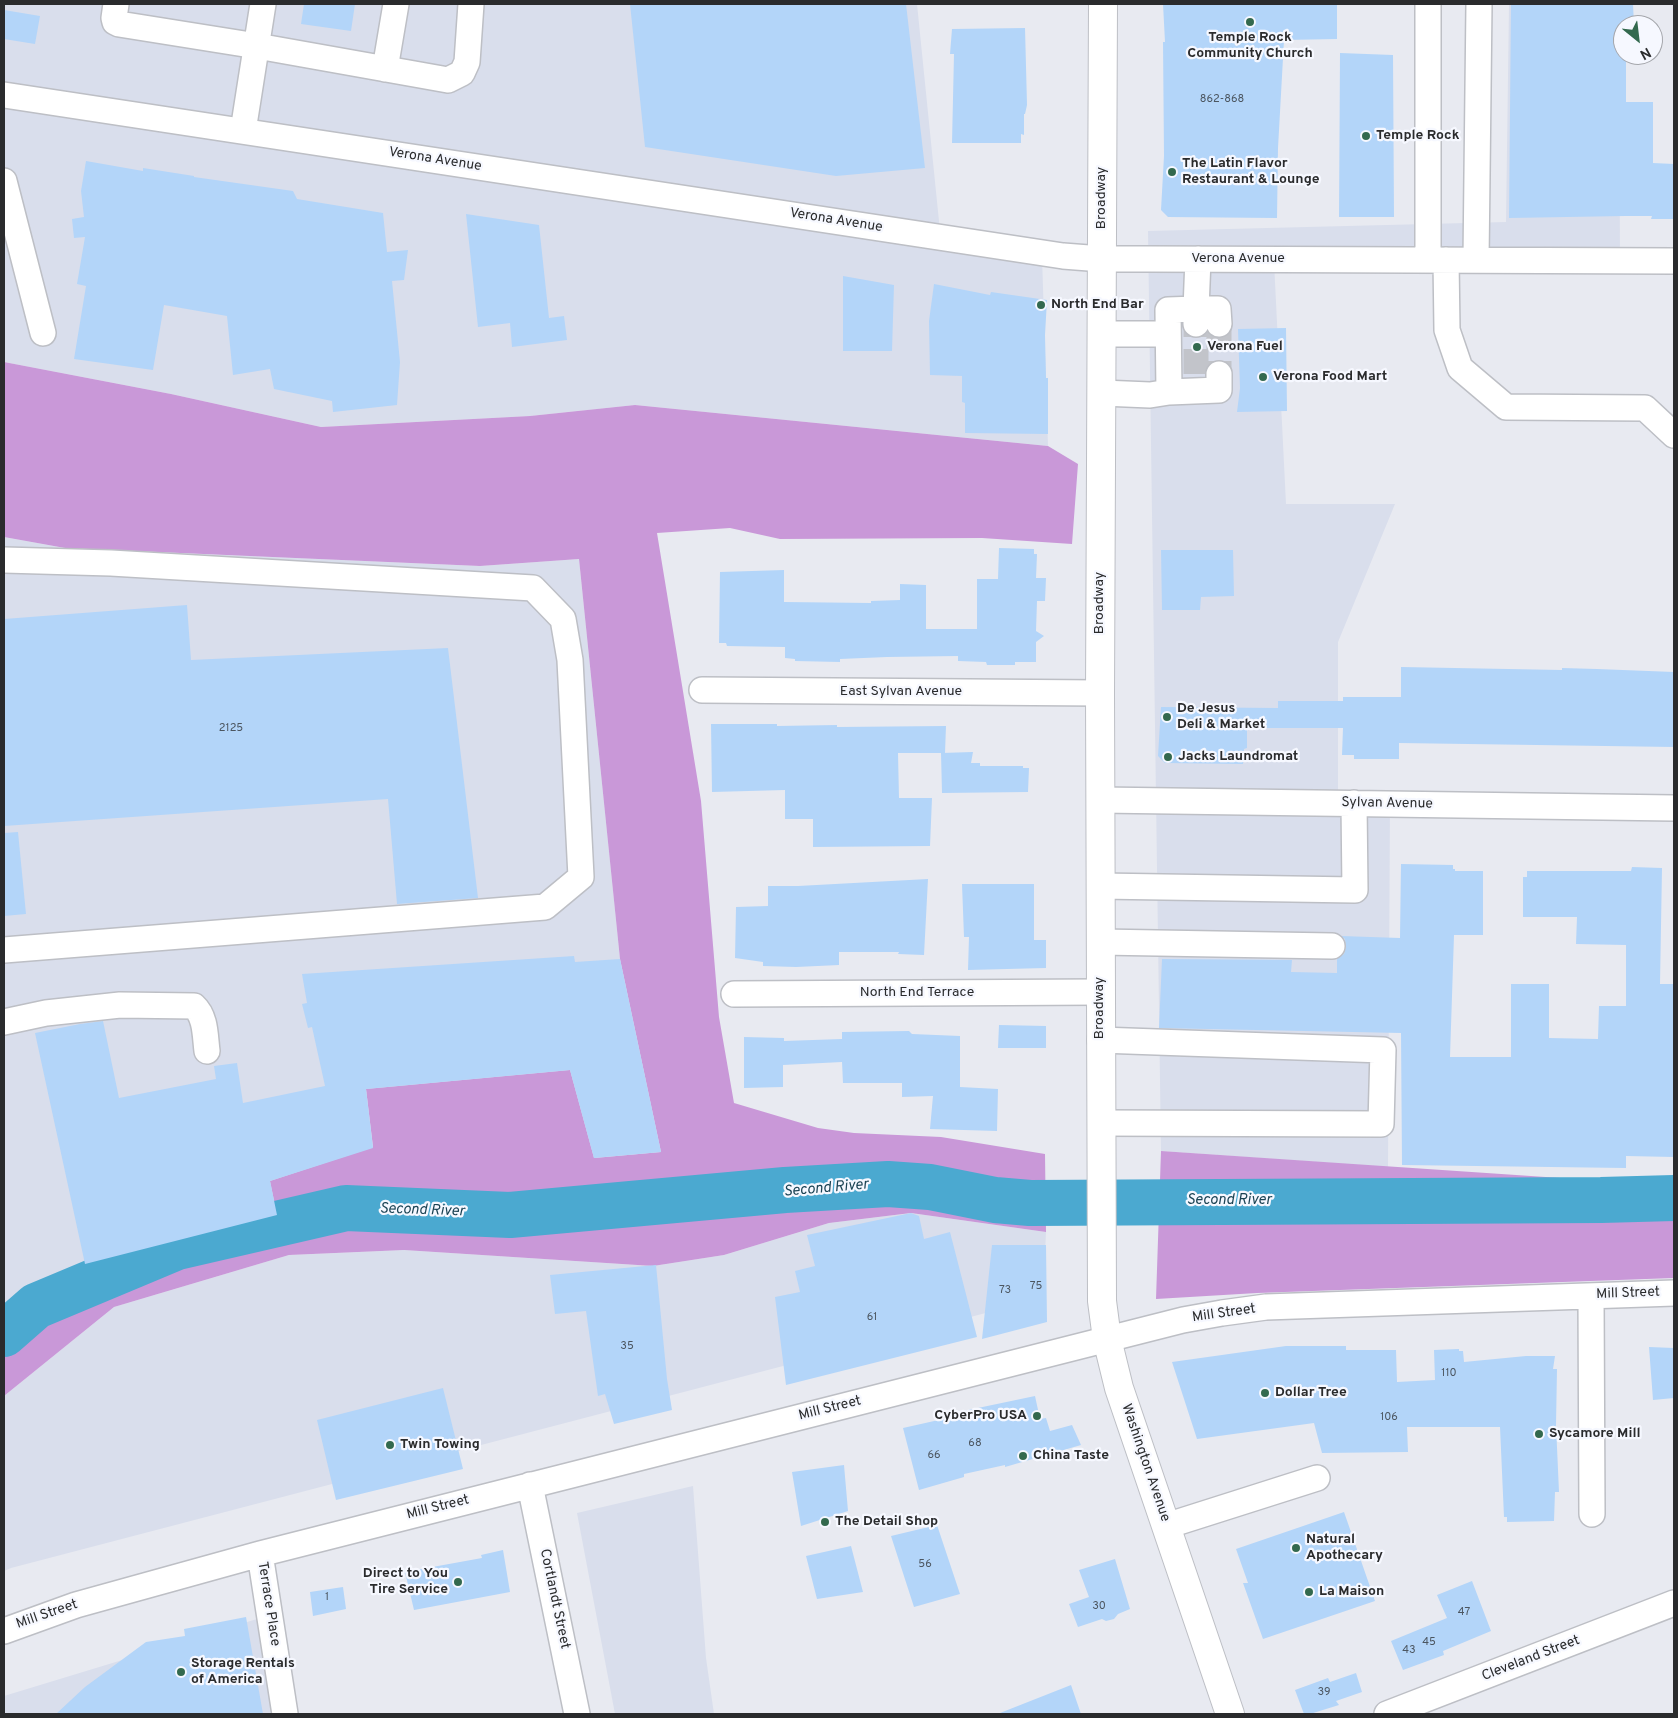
<!DOCTYPE html>
<style>
body{margin:0}
#map{position:relative;width:1678px;height:1718px;overflow:hidden;background:#e8eaf1;font-family:Overpass,sans-serif}
canvas{display:block}
.frame{position:absolute;inset:0;border:5px solid #2a2b2d;pointer-events:none}
.north{position:absolute;left:1613px;top:15px;width:50px;height:50px;box-sizing:border-box;background:#f6f8ff;border:1px solid #a4a6ab;border-radius:50%;rotate:151deg;font-size:14px;font-weight:700;line-height:20px;text-align:center;color:#2a2b2d}
.north::after{content:'';display:block;margin:auto;width:18px;height:22px;background:#33694e;clip-path:polygon(50% 0,100% 100%,50% 72%,0 100%)}
</style>
<div id="map">
<canvas width="1678" height="1718"></canvas>
<div class="frame"></div>
<div class="north">N</div>
</div>
<script>
const context = document.querySelector('canvas').getContext('2d');
context.lineJoin = 'round';
function fillPath(path, color) {
  context.fillStyle = color;
  context.fill(path, 'evenodd');
}
function stroke(path, color, width, dash) {
  context.strokeStyle = color;
  context.lineWidth = width;
  context.lineCap = dash ? 'butt' : 'round';
  context.setLineDash(dash || []);
  context.stroke(path);
}
function label(font, color, halo, rows, align = 'center') {
  context.font = font + ' Overpass,sans-serif';
  context.lineWidth = 4.5;
  context.setLineDash([]);
  context.textBaseline = 'middle';
  context.strokeStyle = halo;
  context.fillStyle = color;
  for (const [text, x, y, turn = 0] of rows) {
    context.save();
    context.translate(x, y);
    context.rotate((+turn || 0) * Math.PI / 180);
    context.textAlign = isNaN(turn) ? turn : align;
    if (halo) context.strokeText(text, 0, 0);
    context.fillText(text, 0, 0);
    context.restore();
  }
}
fillPath(new Path2D(`
 M4 4H917L941 241 1042 256 1048 446 635 405 530 416 321 427 171 394 4 362Z
 M1509 4H1619L1620 268 1274 262 1286 504H1395L1338 642V801L1390 800 1388 1167 1161 1151 1148 231 1506 222Z
 M4 537 65 548 480 566 579 559 620 959 661 1152 594 1158 366 1090 373 1148 277 1215 85 1264 4 1321Z
 M911 1213 1046 1232 1043 1298 11 1568 4 1571V1396L114 1307 289 1255 404 1250 653 1266 724 1255 829 1223Z
 M693 1486 706 1658 714 1714H615L577 1513Z
 M257 1619 272 1714H4V1696Z`), '#d9deec');
fillPath(new Path2D(`
 M4 362 171 394 321 427 530 416 635 405 1048 446 1078 464 1072 544 982 538 780 539 730 528 657 533 701 801 719 1017 734 1103 818 1128 854 1133 941 1137 1045 1154 1046 1232 911 1213 829 1223 724 1255 653 1266 404 1250 289 1255 114 1307 4 1396V1321L85 1264 277 1215 270 1181 373 1147 366 1089 570 1070 594 1158 661 1152 620 959 579 559 480 566 65 548 4 537Z
 M1161 1151 1590 1180 1674 1179V1278L1257 1293 1156 1299Z`), '#c998d8');
stroke(new Path2D(`
 M4 1334 36 1306 177 1247 346 1208 510 1215 785 1190 888 1184 930 1187 995 1200 1030 1203 1601 1200 1674 1198`), '#4ba9d0', 46);
fillPath(new Path2D(`
 M304 4H355L351 31 301 24Z
 M630 4H906L925 168 836 176 645 147Z
 M1163 4H1337V39L1284 40 1278 148 1277 218 1168 217 1161 210 1164 156 1163 42H1165Z
 M1511 4H1633L1634 25H1623V55H1626V102H1653V163L1674 164V219H1651L1652 216H1625L1509 218Z
 M4 10 40 16 35 44 4 39Z
 M1025 28 1027 105 1025 114H1024V135L1021 134V143H952L954 54H950L952 29Z
 M1340 53 1393 55 1394 217H1339Z
 M86 161 143 171V168L194 176V177L293 191 297 199 383 213 387 252 408 250 404 280 392 281 400 362 397 405 333 412 332 401 274 389 270 369 233 375 227 316 164 305 153 370 74 359 86 286 77 284 85 237 74 238 72 219 84 217 81 191Z
 M466 214 539 225 549 318 564 316 567 340 512 347 510 323 478 327Z
 M843 276 894 285 892 351H843Z
 M934 284 990 295 991 292 1047 300 1045 335 1046 378H1048V434L965 433V403L962 402V376L930 375 929 321Z
 M1286 328 1287 411 1237 412 1240 388 1238 329Z
 M999 548 1034 549V554H1037L1036 578H1046L1045 601H1037L1036 631 1044 636 1036 642V662H1015V665H987L986 662 958 661V656L887 657 840 659V662L795 661V659L785 658V647L727 646 726 643H719L720 572 784 570V602L871 603V601L900 600V584L926 585V629H977V579H998Z
 M1161 550H1233L1234 596 1201 597 1200 610H1162Z
 M187 605 191 660 448 648 478 898 397 904 388 799 4 826V619Z
 M1401 667 1562 670V668L1597 669 1674 672V747L1399 743V759H1354V755H1342L1343 728H1247V748L1244 749 1243 764 1165 763 1158 756 1161 707 1278 708V701H1343V697H1401Z
 M711 724H777V726L837 725V727L946 726 945 753H898L899 798H932L930 846 813 847V819H785V790L712 792Z
 M973 752 971 763H980V766H1023V768H1029L1028 792 942 793 941 753Z
 M18 832 26 914 4 916V833Z
 M1401 864 1453 865V869H1455V871H1483V935H1454L1450 1057H1511V984H1549V1038L1598 1039 1599 1006H1626V945L1576 944 1577 917H1523V877H1527V871H1631L1632 867 1662 868 1660 984H1674V1157L1626 1156V1168L1402 1165 1401 1033 1159 1028 1162 959 1292 960 1291 972 1337 973V959L1344 954 1346 947 1345 939 1341 936 1400 938Z
 M928 879 924 955 898 954 899 952H839V965L796 967 763 966V962L735 958 736 907 768 906V886H798Z
 M962 884H1034V940H1046V968L968 970 969 937H964Z
 M574 956 575 962 620 959 661 1152 594 1158 570 1070 366 1089 373 1148 270 1181 277 1215 85 1264 35 1033 80 1024 103 1021 119 1098 216 1079 214 1066 237 1063 243 1103 325 1086 312 1027 308 1028 302 1004 307 1003 302 974Z
 M999 1025 1046 1026V1048H998Z
 M909 1031 912 1034 960 1036V1087L998 1089 997 1131 930 1129 933 1096 902 1097V1083H843L842 1062 783 1065V1087L744 1088V1037L784 1038V1041L842 1039V1032Z
 M911 1213 919 1216 924 1239 950 1232 977 1337 786 1385 775 1297 800 1292 795 1271 815 1266 807 1235Z
 M992 1245H1046L1047 1322 982 1339Z
 M656 1265 667 1379 672 1410 614 1424 605 1394 598 1396 586 1311 555 1314 550 1275Z
 M1286 1346H1346V1350H1396L1397 1382 1435 1380 1434 1350 1459 1349V1351H1463L1464 1362 1526 1356H1555L1553 1369H1557L1556 1425 1559 1492H1555L1554 1521 1507 1522V1517H1504L1500 1427H1407L1408 1452 1322 1453 1314 1423 1197 1439 1172 1362Z
 M1649 1347 1674 1348V1398L1653 1400Z
 M443 1388 463 1469 336 1500 317 1420Z
 M1035 1396 1040 1419 1046 1418 1050 1431 1072 1425 1081 1445 1005 1467V1465L964 1474V1477L919 1490 903 1428 952 1417 954 1413Z
 M844 1465 848 1511 801 1526 792 1472Z
 M1344 1512 1375 1601 1263 1639 1243 1583H1248L1236 1549Z
 M937 1525 960 1594 914 1607 891 1536Z
 M851 1546 863 1592 817 1599 806 1556Z
 M503 1550 510 1592 414 1610 405 1572 482 1558 481 1555Z
 M1115 1559 1130 1609 1118 1614 1114 1619 1106 1621 1102 1619 1078 1627 1069 1604 1089 1597 1079 1570Z
 M1472 1581 1491 1631 1443 1651 1444 1655 1403 1670 1391 1641 1447 1618 1437 1595Z
 M343 1587 346 1609 313 1616 310 1592Z
 M246 1617 263 1714H56L85 1687 146 1642 185 1636 184 1629Z
 M1356 1673 1362 1692 1336 1701 1339 1705 1310 1714H1304L1295 1690 1328 1678 1330 1682Z
 M1071 1685 1081 1714H1000V1713Z`), '#b3d5f9');
stroke(new Path2D(`
 M1219 324V374
 M1196 374V324`), '#c2c4ca', 25, [25, 12]);
const minor = new Path2D(`
 M116 4 114 18 115 22 119 24 257 46 448 80 462 73 467 62 471 4
 M1428 4V260
 M385 69 396 4
 M4 95 1063 256 1102 259H1150L1674 261
 M243 131 263 4
 M4 181 43 333
 M1198 259 1196 309H1218L1219 324
 M1446 260 1447 330 1460 368 1506 407 1645 408 1674 435
 M1476 260 1479 4
 M1102 334H1168
 M1169 392 1168 310 1196 309V324
 M1102 393 1150 395 1169 392 1219 390V374
 M4 560 111 563 533 588 563 619 570 660 581 877 545 907 4 950
 M702 690 1100 693
 M1100 800 1674 808
 M1100 886 1355 890 1354 803
 M1100 942 1332 946
 M734 994 1100 992
 M4 1022 46 1013 120 1005 194 1006C206 1017 205 1036 207 1051
 M1100 1040 1383 1050 1381 1124 1101 1123
 M1591 1296 1592 1514
 M530 1485 577 1714
 M1166 1526 1317 1478
 M260 1554 285 1714
 M4 1631 76 1605 260 1554 1183 1320 1222 1313 1266 1307 1674 1293
 M1387 1714 1674 1603`);
const major = new Path2D(`
 M1103 4 1100 693 1102 1301 1107 1339 1119 1388 1230 1714`);
stroke(minor, '#bdbfc5', 28);
stroke(major, '#bdbfc5', 30);
stroke(minor, '#fff', 25);
stroke(major, '#fff', 28);
for (const [x, y, r, color] of [
 [1250,22,5,"#33694e"],
 [1366,136,5,"#33694e"],
 [1172,172,5,"#33694e"],
 [1041,305,5,"#33694e"],
 [1197,347,5,"#33694e"],
 [1263,377,5,"#33694e"],
 [1167,717,5,"#33694e"],
 [1168,757,5,"#33694e"],
 [1265,1393,5,"#33694e"],
 [1037,1416,5,"#33694e"],
 [1539,1434,5,"#33694e"],
 [390,1445,5,"#33694e"],
 [1023,1456,5,"#33694e"],
 [825,1522,5,"#33694e"],
 [1296,1548,5,"#33694e"],
 [458,1582,5,"#33694e"],
 [1309,1592,5,"#33694e"],
 [181,1672,5,"#33694e"]
]) {
  const dot = new Path2D();
  dot.arc(x, y, r, 0, 2 * Math.PI);
  context.fillStyle = color;
  context.fill(dot);
  stroke(dot, '#f6f8ff', 2);
}
label('11px', '#4c5660', null, [
 ["862-868",1222,100],
 ["2125",231,729],
 ["75",1036,1287],
 ["73",1005,1291],
 ["61",872,1318],
 ["35",627,1347],
 ["110",1449,1374],
 ["106",1389,1418],
 ["68",975,1444],
 ["66",934,1456],
 ["56",925,1565],
 ["1",327,1598],
 ["30",1099,1607],
 ["47",1464,1613],
 ["45",1429,1643],
 ["43",1409,1651],
 ["39",1324,1693]
]);
label('bold 14px', '#2a2b2d', '#f6f8ff', [
 ["Temple Rock",1250,38,"center"],
 ["Community Church",1250,54,"center"],
 ["Temple Rock",1376,136],
 ["The Latin Flavor",1182,164],
 ["Restaurant & Lounge",1182,180],
 ["North End Bar",1051,305],
 ["Verona Fuel",1207,347],
 ["Verona Food Mart",1273,377],
 ["De Jesus",1177,709],
 ["Deli & Market",1177,725],
 ["Jacks Laundromat",1178,757],
 ["Dollar Tree",1275,1393],
 ["CyberPro USA",1027,1416,"right"],
 ["Sycamore Mill",1549,1434],
 ["Twin Towing",400,1445],
 ["China Taste",1033,1456],
 ["The Detail Shop",835,1522],
 ["Natural",1306,1540],
 ["Apothecary",1306,1556],
 ["Direct to You",448,1574,"right"],
 ["Tire Service",448,1590,"right"],
 ["La Maison",1319,1592],
 ["Storage Rentals",191,1664],
 ["of America",191,1680]
], 'left');
label('14px', '#2a2b2d', '#f6f8ff', [
 ["Verona Avenue",435,160,9],
 ["Broadway",1102,198,-90],
 ["Verona Avenue",836,221,9],
 ["Verona Avenue",1238,259],
 ["Broadway",1100,603,-90],
 ["East Sylvan Avenue",901,692],
 ["Sylvan Avenue",1387,804,1],
 ["North End Terrace",917,993],
 ["Broadway",1100,1008,-90],
 ["Mill Street",1628,1294,-2],
 ["Mill Street",1224,1314,-8],
 ["Mill Street",830,1409,-14],
 ["Washington Avenue",1145,1463,71],
 ["Mill Street",438,1508,-14],
 ["Cortlandt Street",554,1599,78],
 ["Terrace Place",268,1604,81],
 ["Mill Street",47,1615,-19],
 ["Cleveland Street",1531,1659,-21]
]);
label('italic 15px', '#1b4354', '#f6f8ff', [
 ["Second River",826,1189,-5],
 ["Second River",1229,1201],
 ["Second River",422,1211,2]
]);
</script>
